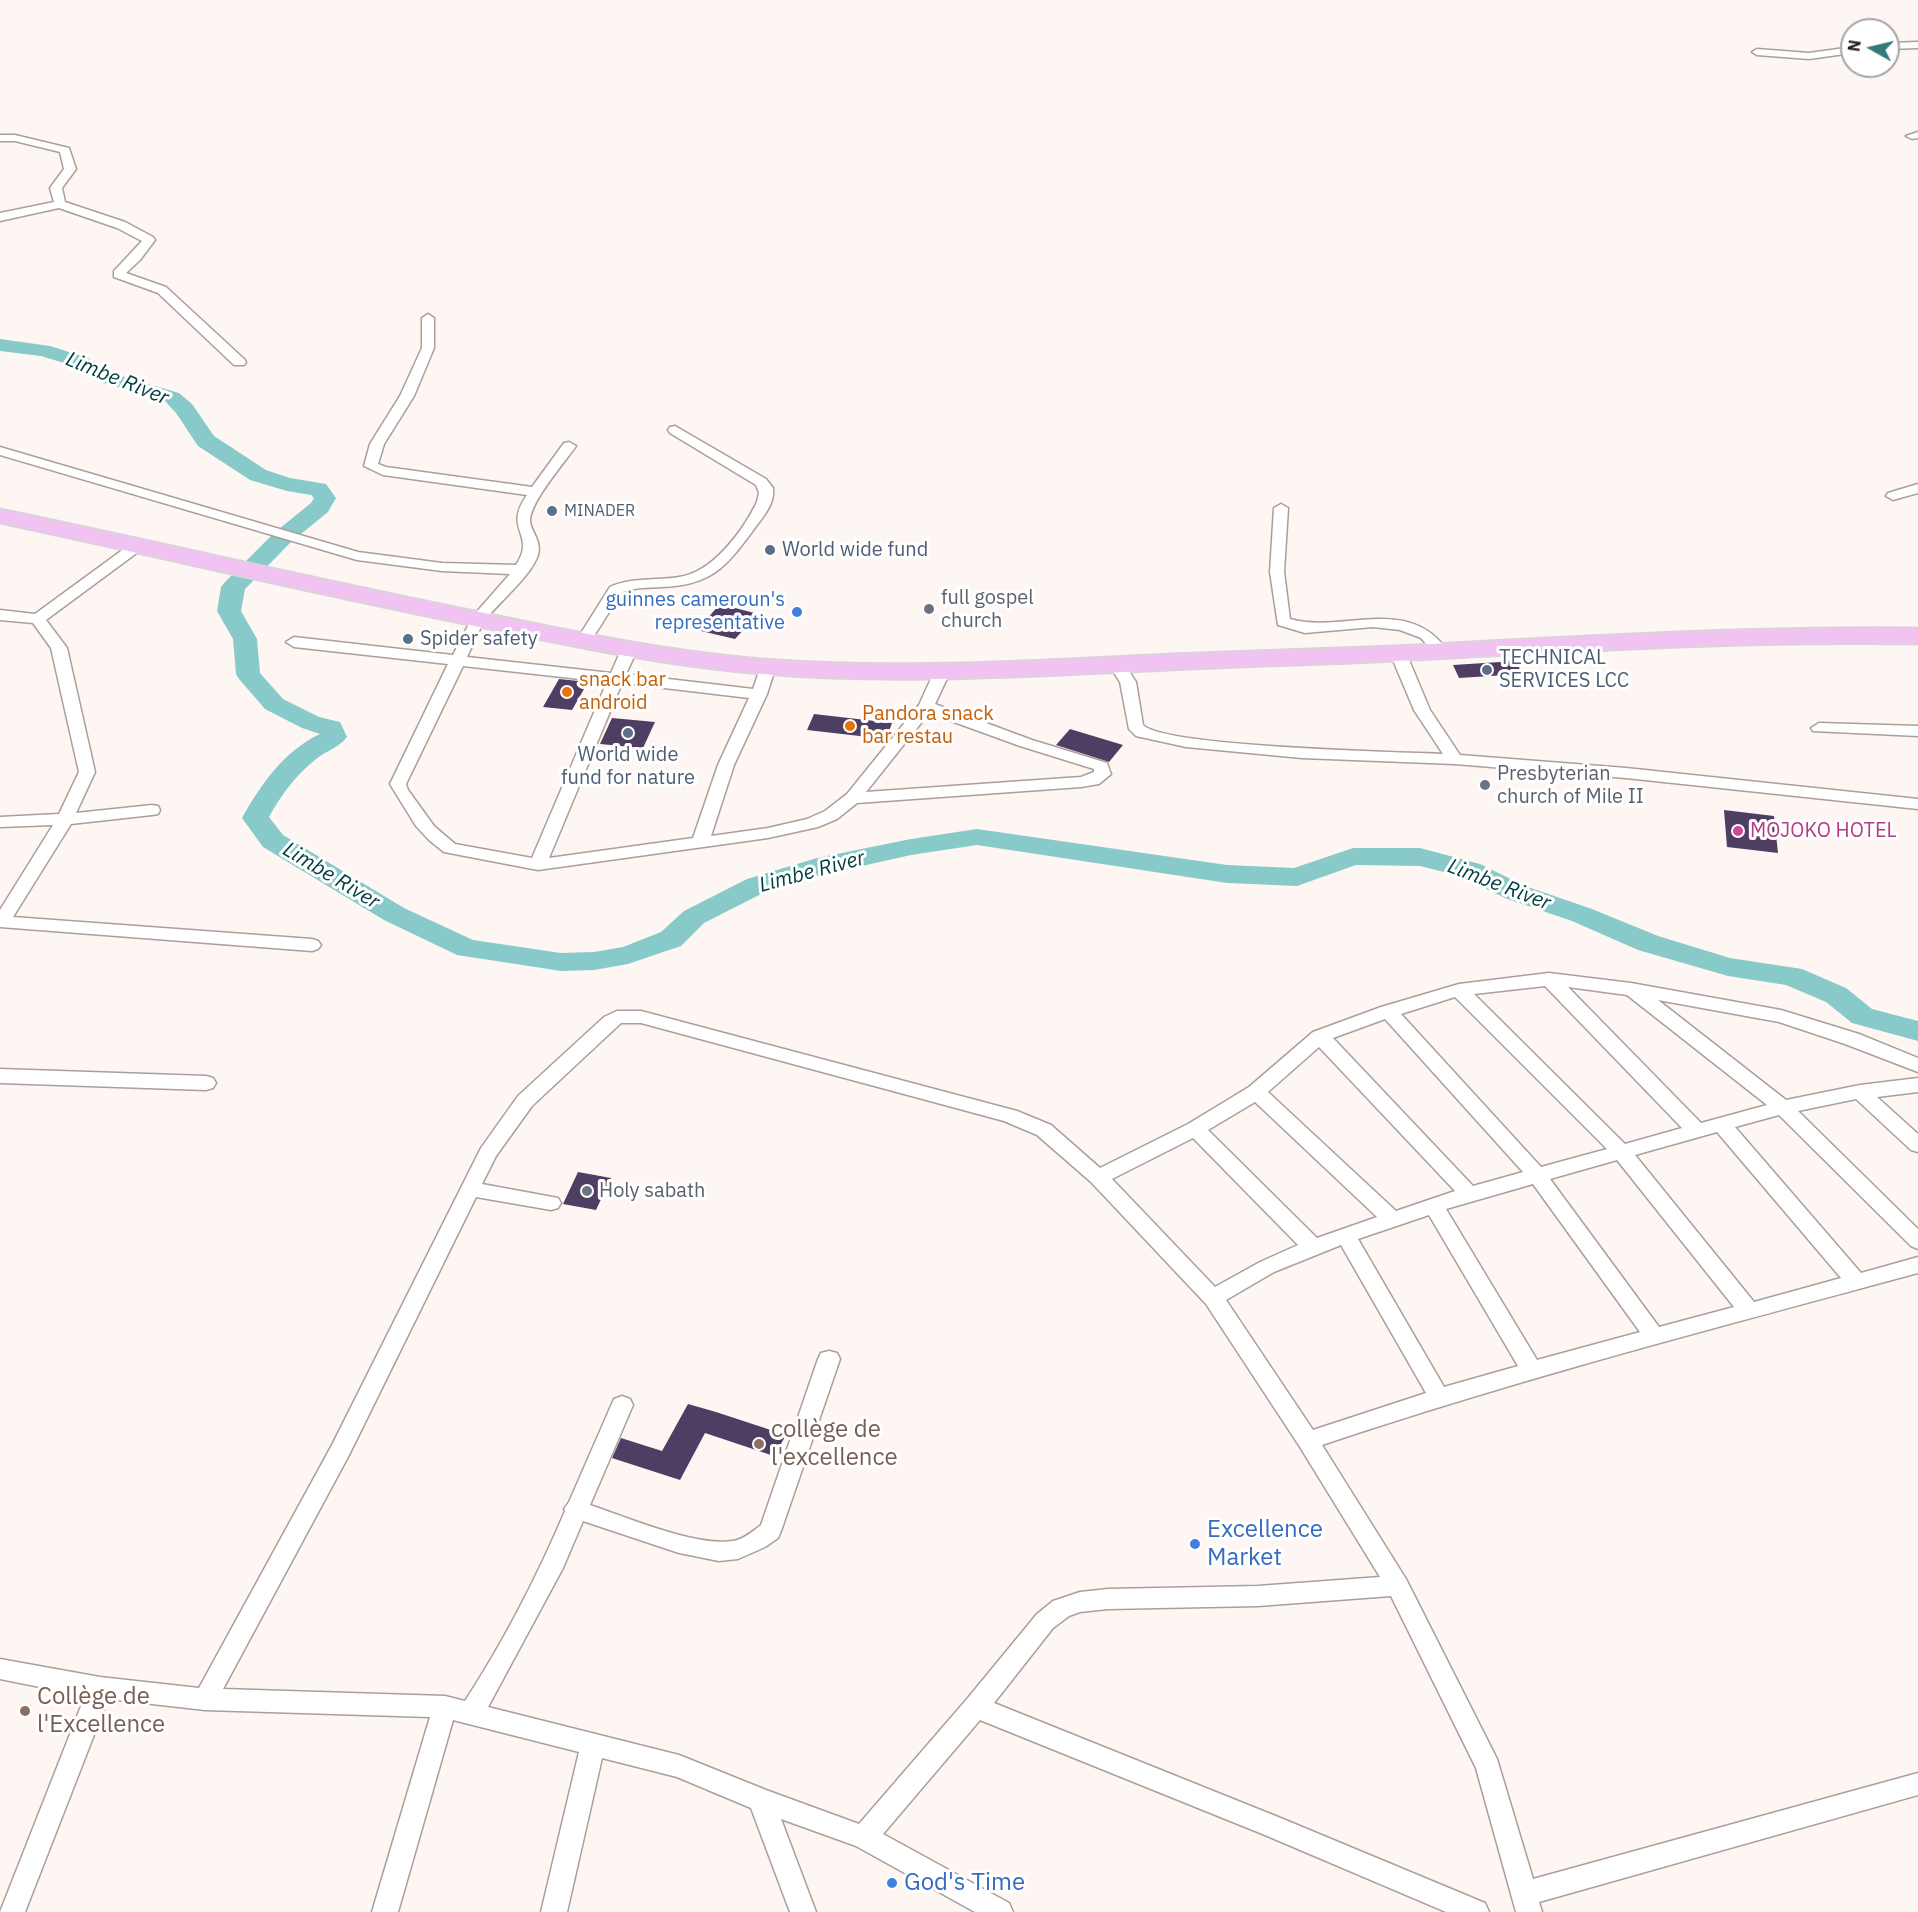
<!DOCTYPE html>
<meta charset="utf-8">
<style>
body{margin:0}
#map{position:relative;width:1918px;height:1912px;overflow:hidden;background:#fef6f3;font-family:"IBM Plex Sans",sans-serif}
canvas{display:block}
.north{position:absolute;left:1840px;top:18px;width:60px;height:60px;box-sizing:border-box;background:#fff;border:2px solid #a7a5a4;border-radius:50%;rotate:278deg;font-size:16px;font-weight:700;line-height:24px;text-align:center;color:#221e1c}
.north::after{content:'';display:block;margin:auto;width:21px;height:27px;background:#327b79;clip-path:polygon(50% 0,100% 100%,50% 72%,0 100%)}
</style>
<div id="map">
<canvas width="1918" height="1912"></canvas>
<div class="north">N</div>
</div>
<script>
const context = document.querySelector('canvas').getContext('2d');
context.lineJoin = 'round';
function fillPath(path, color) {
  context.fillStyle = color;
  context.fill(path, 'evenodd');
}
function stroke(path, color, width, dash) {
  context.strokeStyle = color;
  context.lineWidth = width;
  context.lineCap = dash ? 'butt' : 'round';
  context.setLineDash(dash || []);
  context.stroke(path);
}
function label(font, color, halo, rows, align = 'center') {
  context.font = font + ' "IBM Plex Sans",sans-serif';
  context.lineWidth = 6;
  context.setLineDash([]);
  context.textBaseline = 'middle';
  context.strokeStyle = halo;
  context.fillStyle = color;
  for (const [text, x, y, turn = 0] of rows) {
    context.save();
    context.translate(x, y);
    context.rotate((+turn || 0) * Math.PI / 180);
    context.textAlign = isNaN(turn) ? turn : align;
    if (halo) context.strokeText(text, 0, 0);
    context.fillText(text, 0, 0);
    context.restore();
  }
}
fillPath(new Path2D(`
 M0 339 50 346 88 358 118 375 179 393 192 404 214 436 266 470 290 478 326 484 336 498 328 512 290 543 245 589 241 611 257 639 260 673 283 699 319 717 340 722 347 737C340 747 326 751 316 759 296 775 281 795 269 817L283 835 404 908 473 940 561 953 594 952 623 947 661 932 684 911 747 879 817 858 911 839 977 829 1227 865 1294 868 1353 848H1420L1480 864 1525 886 1592 909 1658 936 1730 958 1802 969 1846 988 1872 1009 1918 1021V1041L1852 1023 1826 1002 1786 985 1728 976 1638 950 1572 921 1505 898 1460 876 1420 866 1356 865 1297 886 1227 883 977 845 911 855 822 875 767 891 704 923 681 946 628 964 594 970 561 971 457 955 384 920 263 847 242 818C261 784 284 751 320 734L302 728 265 709 239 679 236 674 233 639 217 611 221 587 225 582 274 533 311 503 314 498 311 495 287 491 250 480 198 446 176 413 165 401 104 383 74 366 41 356 0 351Z`), '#88caca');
fillPath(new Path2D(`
 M720 604 758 614 735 639 697 630Z
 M1516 661 1522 674 1459 678 1453 665Z
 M559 679 588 682 572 710 543 707Z
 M814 714 892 723 886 739 807 730Z
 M612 718 655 722 643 748 600 744Z
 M1070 729 1123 745 1109 762 1056 745Z
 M1724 810 1774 816 1778 853 1727 847Z
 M578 1172 611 1178 596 1210 563 1204Z
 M688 1404 716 1412 786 1435 774 1456 705 1433 680 1480 612 1458 621 1438 662 1451Z`), '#4e3e64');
const minor = new Path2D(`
 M1918 42V48L1888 49V43Z
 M1852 47V53L1809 59 1757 55 1752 52 1757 49 1809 53Z
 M1918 132V138L1912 139 1906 136Z
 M0 135H15L69 148 76 169 62 188 65 202 125 222 153 237 155 240 140 260 126 273 166 287 244 359 246 362 244 365H234L158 293 114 277V271L142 241 117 228 59 208 0 221V213L54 202 50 188 64 169 60 152 15 141H0Z
 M428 314 434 318V348L414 396 384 444 378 464 386 467 532 487 564 443 569 442 576 446C564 463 531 501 530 520 530 531 542 540 538 555 531 576 500 601 486 619 478 630 473 645 467 657L611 673 621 650 629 645 637 650 626 674 753 689 762 663H774L776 666 767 694 734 765 711 836 768 828 807 819 825 811 847 794 919 705 934 672 942 667 950 672 935 704 1032 740 1107 763 1111 774 1099 784 1081 787 857 803 837 819 818 827 768 838 538 870 444 852 429 840 416 826 390 784 448 664 294 647 286 642 294 637 453 655 473 616 510 574 442 571 357 560 0 455V447L358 552 442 563 516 565C537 534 502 530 527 495L383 475 364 466 370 444 400 396 422 348V318ZM463 666 607 682 532 858 455 844 434 826 408 790 406 784ZM622 683 749 698 718 765 693 838 549 858ZM929 713 1020 746 1094 769V772L1081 777 866 792Z
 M675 426 766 479 773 488C775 504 763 517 754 529 726 567 712 585 662 587 647 588 634 587 621 593L589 644H579L576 641 610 587C632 577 655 581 679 577 712 573 743 531 757 502L759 493 756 485 670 433 668 430 670 427Z
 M1918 484V493L1893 500 1886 496 1888 493Z
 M1281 504 1288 508 1284 572 1290 619C1343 634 1407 594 1447 650L1444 653H1434L1421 638 1400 630 1373 627 1305 633 1278 625 1270 572 1274 508Z
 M137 542 142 543 144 546 142 549 46 620 67 648 95 772 76 813 152 805 158 806 160 810 158 814 152 815 71 824 13 917 312 939 318 941 321 945 318 949 312 951 0 927V910L53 825 0 827V817L59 814 79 772 51 648 33 623 0 620V610L35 614 132 543Z
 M1398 648 1406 653 1430 710 1460 755 1626 768 1918 799V809L1626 778 1455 764 1302 758 1186 747 1136 736 1129 729 1120 682 1109 665 1117 660 1123 662 1136 682 1143 725C1165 747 1399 752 1443 754L1414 710 1390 653Z
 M1819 723 1918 726V736L1813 731 1811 728Z
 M1549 973 1631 983 1781 1010 1859 1034 1918 1058V1072L1845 1044 1779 1022 1658 1000 1786 1100 1860 1085 1918 1078V1092L1877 1097 1918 1134V1152L1911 1150 1856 1099 1798 1111 1918 1229V1249L1911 1246 1779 1115 1735 1127 1861 1273 1918 1257V1273C1719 1327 1518 1379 1322 1445L1406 1579 1497 1759 1533 1879 1918 1773V1795L1539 1902 1542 1912H1516L1476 1768 1391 1596 1258 1606 1108 1609 1080 1612 1069 1616 1053 1628 994 1703 1283 1819 1485 1903 1489 1912H1446L1265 1835 980 1720 883 1834 1009 1903 1013 1912H975L856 1846 781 1819 816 1912H790L751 1808 677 1777 602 1758 567 1912H541L579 1752 453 1720 398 1912H372L430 1717 205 1710 108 1699 25 1912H0L85 1696 0 1679V1659L100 1677 199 1688 332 1445 481 1148 518 1096 604 1017 617 1011H641L1017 1111 1051 1125 1100 1168 1188 1124 1249 1087 1313 1032 1381 1007 1459 984ZM1545 986 1682 1128 1625 1144 1474 994ZM1568 987 1627 995 1767 1105 1701 1123ZM1455 997 1607 1149 1541 1167 1401 1014ZM1385 1019 1523 1172 1473 1186 1333 1038ZM621 1023H641L1004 1121 1037 1135 1091 1182 1206 1304 1300 1447 1380 1577 1258 1586 1108 1589 1080 1592 1053 1601 1037 1614 967 1699 859 1824 766 1790 679 1755 488 1707 563 1568 583 1521 679 1553 719 1561 738 1559 765 1547 778 1538 781 1531 840 1359 837 1353 829 1351 821 1353 818 1359 761 1525C753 1531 743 1540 733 1541 696 1547 626 1517 590 1505L633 1405 630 1399 622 1396 614 1399 569 1502 564 1509 565 1511C537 1577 504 1641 465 1701L445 1696 223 1689 349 1455 476 1197 551 1210 558 1208 561 1203 558 1198 482 1184 496 1156 532 1106ZM1319 1047 1455 1191 1396 1211 1268 1092ZM1255 1102 1377 1217 1317 1238 1208 1130ZM1717 1132 1841 1278 1754 1302 1635 1155ZM1193 1138 1298 1245 1260 1262 1215 1287 1112 1179ZM1617 1160 1734 1307 1659 1327 1550 1179ZM1533 1184 1640 1332 1537 1360 1446 1209ZM1429 1215 1518 1366 1444 1387 1358 1239ZM1341 1245 1426 1393 1313 1430 1226 1300 1274 1272Z
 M0 1069 206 1076 213 1078 216 1083 213 1088 206 1090 0 1083Z`);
const trunk = new Path2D(`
 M0 509C159 542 316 579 475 611 570 631 665 651 762 659 898 669 1035 661 1170 654 1245 651 1319 649 1394 646 1569 637 1743 626 1918 628V644C1743 641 1568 652 1394 661 1319 665 1245 666 1170 670 1034 676 898 685 762 674 665 666 570 646 475 626 316 594 159 557 0 523Z`);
stroke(minor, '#aa9f9a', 3);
stroke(trunk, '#d7d6d6', 3);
fillPath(minor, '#fff');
fillPath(trunk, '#f0c3f2');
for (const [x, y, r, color] of [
 [552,511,6,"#5c6f8a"],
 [770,550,6,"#5c6f8a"],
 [929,609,6,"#6b7280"],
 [797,612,6,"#3f7fe0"],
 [408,639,6,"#5c6f8a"],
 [1487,670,6,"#5c6f8a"],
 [567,692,6,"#e8710a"],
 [850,726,6,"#e8710a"],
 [628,733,6,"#5c6f8a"],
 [1485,785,6,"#6b7280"],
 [1738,831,6,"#d1479c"],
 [587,1191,6,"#6b7280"],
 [759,1444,6,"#8d6e63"],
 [1195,1544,6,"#3f7fe0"],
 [25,1711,6,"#8d6e63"],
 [892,1883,6,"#3f7fe0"]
]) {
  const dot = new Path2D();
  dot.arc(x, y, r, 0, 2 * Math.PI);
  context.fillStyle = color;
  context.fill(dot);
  stroke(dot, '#fff', 2);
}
label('16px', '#4e5e75', '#fff', [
 ["MINADER",564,511]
], 'left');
label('20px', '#4e5e75', '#fff', [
 ["World wide fund",782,550],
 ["Spider safety",420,639],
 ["TECHNICAL",1499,658],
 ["SERVICES LCC",1499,681],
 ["World wide",628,755,"center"],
 ["fund for nature",628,778,"center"]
], 'left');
label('20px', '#5b616d', '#fff', [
 ["full gospel",941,598],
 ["church",941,621],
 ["Presbyterian",1497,774],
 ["church of Mile II",1497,797],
 ["Holy sabath",599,1191]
], 'left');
label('20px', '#366cbe', '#fff', [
 ["guinnes cameroun's",785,600],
 ["representative",785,623]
], 'right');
label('20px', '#c56008', '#fff', [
 ["snack bar",579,680],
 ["android",579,703],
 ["Pandora snack",862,714],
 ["bar restau",862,737]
], 'left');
label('20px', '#b23c85', '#fff', [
 ["MOJOKO HOTEL",1750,831]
], 'left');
label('italic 21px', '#004041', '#fff', [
 ["Limbe River",117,379,22],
 ["Limbe River",812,872,-15],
 ["Limbe River",331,876,31],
 ["Limbe River",1499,885,21]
]);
label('24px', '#785e54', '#fff', [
 ["collège de",771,1430],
 ["l'excellence",771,1458],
 ["Collège de",37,1697],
 ["l'Excellence",37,1725]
], 'left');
label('24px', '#366cbe', '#fff', [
 ["Excellence",1207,1530],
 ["Market",1207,1558],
 ["God's Time",904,1883]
], 'left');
</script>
